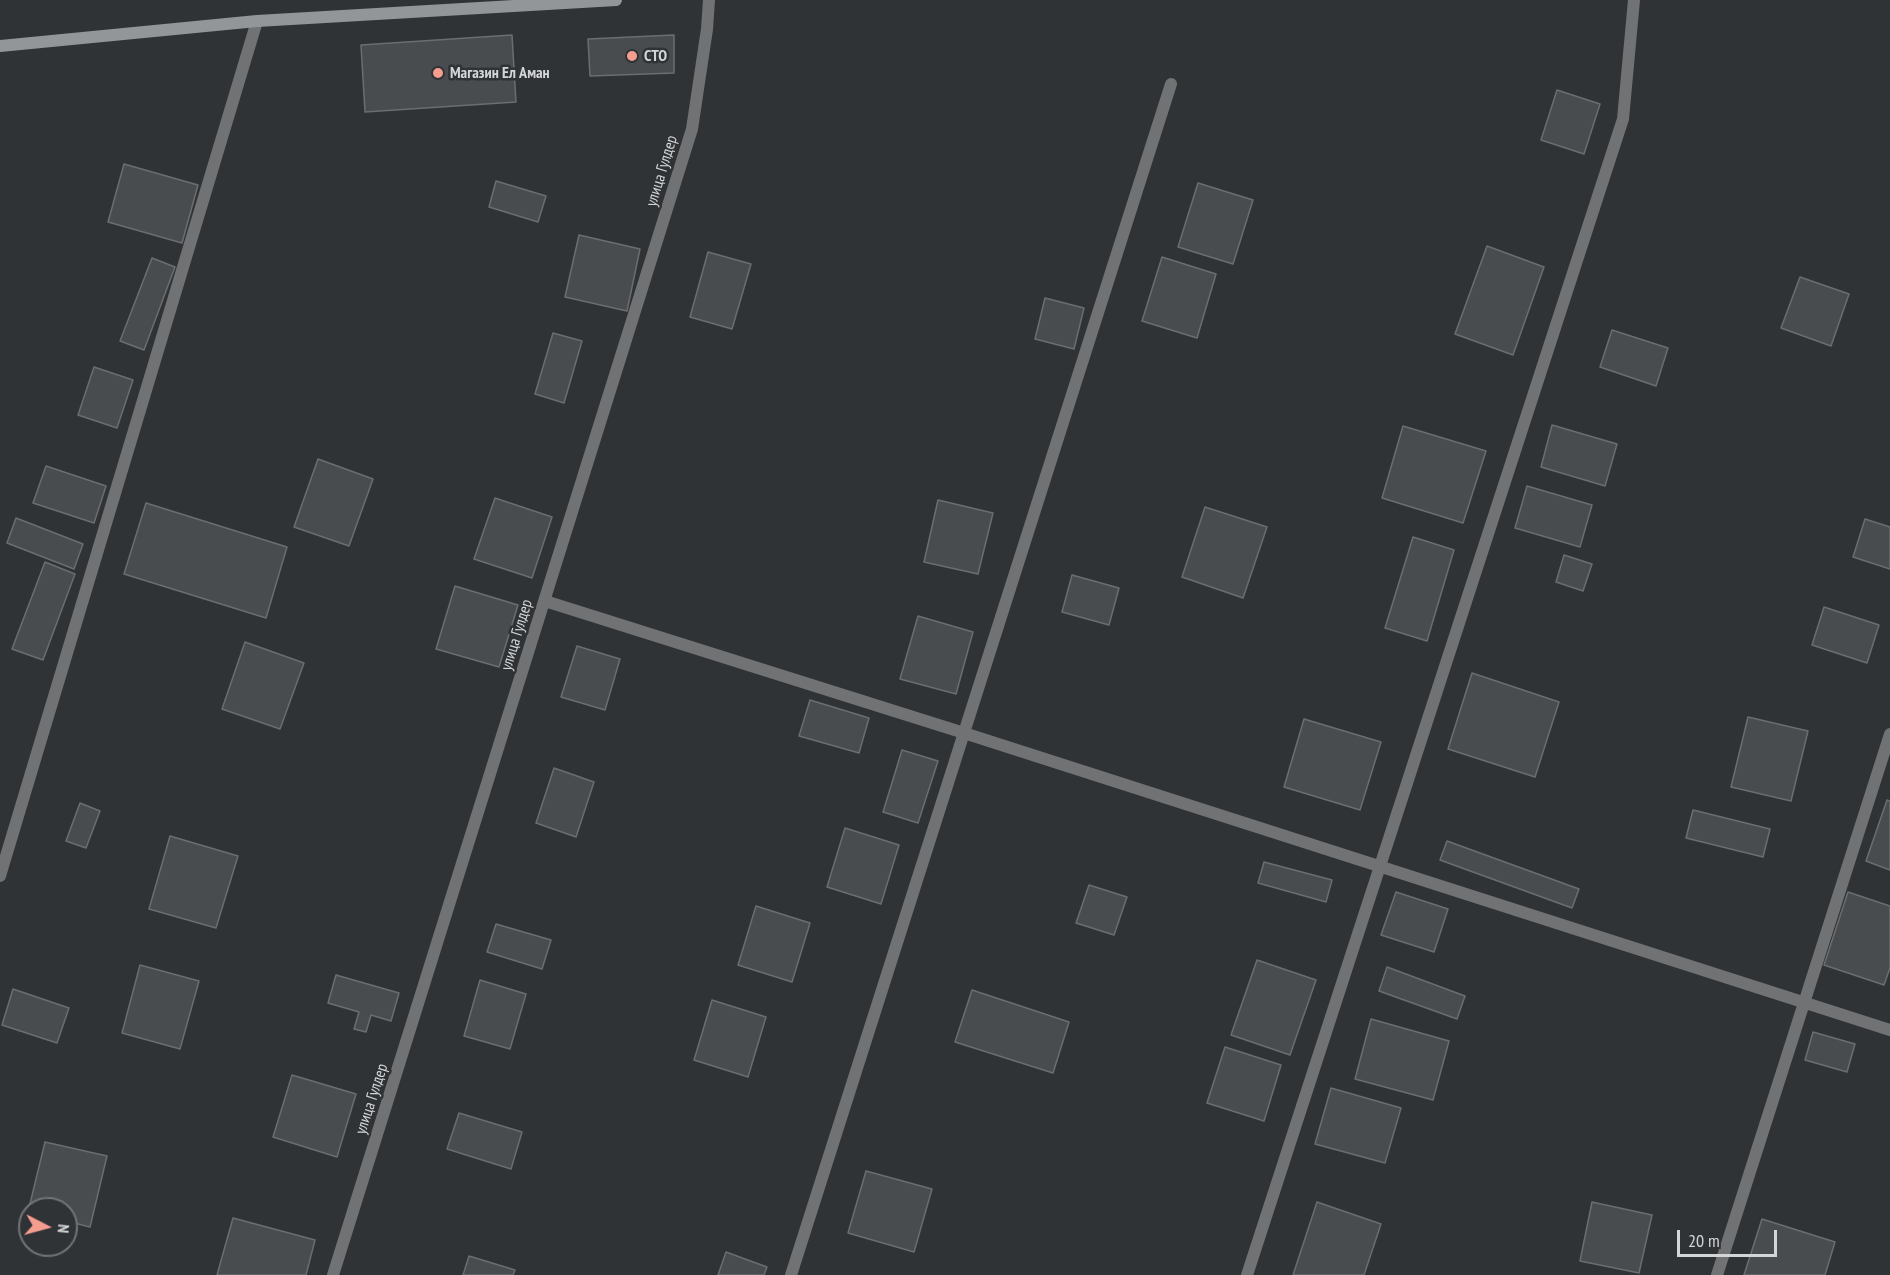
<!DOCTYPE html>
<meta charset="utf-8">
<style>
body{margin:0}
#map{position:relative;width:1890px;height:1275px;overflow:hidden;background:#303336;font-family:"PT Sans Narrow",sans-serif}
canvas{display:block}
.north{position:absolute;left:18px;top:1197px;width:60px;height:60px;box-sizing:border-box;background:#303336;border:2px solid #717476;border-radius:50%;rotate:96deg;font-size:16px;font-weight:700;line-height:24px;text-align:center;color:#d3d5d7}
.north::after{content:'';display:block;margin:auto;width:21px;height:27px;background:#f59d8f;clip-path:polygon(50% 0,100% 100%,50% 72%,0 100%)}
.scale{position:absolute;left:1677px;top:1230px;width:100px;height:27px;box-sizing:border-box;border:3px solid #d3d5d7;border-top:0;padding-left:8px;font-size:18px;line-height:21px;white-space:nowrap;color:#d3d5d7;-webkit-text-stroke:4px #303336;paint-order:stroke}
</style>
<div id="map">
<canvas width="1890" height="1275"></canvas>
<div class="north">N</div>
<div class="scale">20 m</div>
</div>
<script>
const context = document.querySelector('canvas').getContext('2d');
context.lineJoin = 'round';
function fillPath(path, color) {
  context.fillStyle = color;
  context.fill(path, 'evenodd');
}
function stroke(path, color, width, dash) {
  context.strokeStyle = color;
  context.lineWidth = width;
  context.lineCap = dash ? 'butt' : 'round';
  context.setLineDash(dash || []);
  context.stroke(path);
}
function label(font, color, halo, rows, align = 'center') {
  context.font = font + ' "PT Sans Narrow",sans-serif';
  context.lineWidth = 5;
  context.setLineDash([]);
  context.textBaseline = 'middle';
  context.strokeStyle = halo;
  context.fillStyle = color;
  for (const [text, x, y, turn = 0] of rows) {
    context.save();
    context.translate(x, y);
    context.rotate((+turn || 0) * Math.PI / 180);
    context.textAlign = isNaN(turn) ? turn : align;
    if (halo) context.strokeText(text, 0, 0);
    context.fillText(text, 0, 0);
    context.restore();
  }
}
const building = new Path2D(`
 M512 35 516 102 365 112 361 45Z
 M674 35V73L590 76 588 39Z
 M1557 90 1600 104 1584 154 1541 140Z
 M124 164 198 185 182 243 108 222Z
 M496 181 546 196 538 222 489 207Z
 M1198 183 1253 200 1233 264 1178 247Z
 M579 235 640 249 627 311 565 297Z
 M1487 246 1544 267 1513 355 1455 334Z
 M708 252 751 264 732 329 690 317Z
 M1162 257 1216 274 1197 338 1142 321Z
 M152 258 175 267 144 350 120 341Z
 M1800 277 1849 294 1831 346 1781 328Z
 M1045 298 1084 308 1074 349 1035 339Z
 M1612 330 1668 348 1656 386 1600 367Z
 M553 333 582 341 564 403 535 394Z
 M94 367 133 380 117 428 78 415Z
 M1552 425 1617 444 1605 486 1541 467Z
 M1403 426 1486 451 1463 523 1382 498Z
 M318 459 373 479 349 546 294 527Z
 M46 466 106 486 94 523 33 503Z
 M1527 486 1592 505 1580 547 1515 528Z
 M495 498 552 517 532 578 474 559Z
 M938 500 993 513 978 574 924 562Z
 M146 503 287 547 266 618 124 574Z
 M1205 507 1267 527 1243 598 1182 577Z
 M16 518 83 544 74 569 7 543Z
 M1865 519 1890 527V569L1853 557Z
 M1413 537 1454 550 1427 641 1385 628Z
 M1564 555 1592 564 1583 591 1556 582Z
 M45 562 75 574 43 660 12 649Z
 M1072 575 1119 588 1109 625 1062 612Z
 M455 586 518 605 499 667 436 649Z
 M1824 607 1879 625 1867 663 1812 645Z
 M918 616 973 632 956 694 900 679Z
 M245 642 304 663 280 729 222 709Z
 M577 646 620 659 605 710 561 697Z
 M1472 673 1559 702 1535 777 1448 749Z
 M810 700 869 718 859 753 799 736Z
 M1748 717 1808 731 1791 801 1731 787Z
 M1304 719 1381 742 1360 810 1284 787Z
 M902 750 938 761 918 823 883 812Z
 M554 768 594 782 576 837 536 823Z
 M1887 800 1890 801V870L1866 861Z
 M80 803 100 811 86 848 66 841Z
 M1693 810 1770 829 1763 857 1686 838Z
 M845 828 899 845 881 904 827 887Z
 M170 836 238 856 216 928 149 909Z
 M1447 841 1579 889 1572 908 1440 860Z
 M1264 862 1332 880 1326 902 1258 883Z
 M1089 885 1127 897 1114 935 1076 923Z
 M1396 892 1448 909 1434 952 1381 935Z
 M1848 892 1890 906V968L1884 985 1824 965Z
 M756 906 810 923 792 982 738 965Z
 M496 924 551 940 542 969 487 952Z
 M1257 960 1316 980 1290 1055 1231 1035Z
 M140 965 199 981 180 1049 122 1033Z
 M1387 967 1465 996 1457 1019 1379 991Z
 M336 975 399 993 391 1021 371 1015 366 1032 354 1029 359 1012 328 1003Z
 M480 980 526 994 510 1049 464 1036Z
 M13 989 69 1008 57 1043 2 1025Z
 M972 990 1069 1022 1053 1073 955 1042Z
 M712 1000 766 1017 748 1077 694 1060Z
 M1371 1019 1449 1041 1433 1100 1355 1079Z
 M1813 1032 1855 1044 1847 1072 1805 1060Z
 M1225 1047 1281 1065 1264 1121 1207 1103Z
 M292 1075 356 1094 337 1157 273 1137Z
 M1331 1088 1401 1108 1385 1163 1315 1144Z
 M459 1113 522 1132 511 1169 447 1149Z
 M45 1142 107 1156 90 1227 66 1221V1209H30V1213L28 1212Z
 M866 1171 932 1189 914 1252 848 1233Z
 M1317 1202 1381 1224 1364 1275H1293Z
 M1592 1202 1652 1215 1639 1273 1580 1261Z
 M233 1218 315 1240 306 1275H217Z
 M1762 1219 1835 1242 1825 1275H1744Z
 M726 1252 767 1267 764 1275H718Z
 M469 1256 515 1270 513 1275H463Z`);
fillPath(building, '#494c4f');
stroke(building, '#6b6e71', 1.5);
stroke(new Path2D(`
 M1717 1275 1890 734`), '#717274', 12);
stroke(new Path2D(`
 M545 601 964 733 1890 1030
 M0 876 257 21
 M333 1275 692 129 707 29 709 0
 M791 1275 1171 84
 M1247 1275 1623 119 1634 0`), '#717274', 12);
stroke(new Path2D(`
 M0 46 257 21 616 0`), '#939698', 12);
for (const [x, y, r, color] of [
 [632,56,6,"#f59d8f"],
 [438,73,6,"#f59d8f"]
]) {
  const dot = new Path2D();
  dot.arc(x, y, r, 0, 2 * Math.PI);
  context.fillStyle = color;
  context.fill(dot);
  stroke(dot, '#303336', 2);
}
label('bold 16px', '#d3d5d7', '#303336', [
 ["СТО",644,56],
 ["Магазин Ел Аман",450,73]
], 'left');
label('16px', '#d3d5d7', '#303336', [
 ["улица Гулдер",662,171,-73],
 ["улица Гулдер",517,635,-73],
 ["улица Гулдер",372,1099,-72]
]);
</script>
